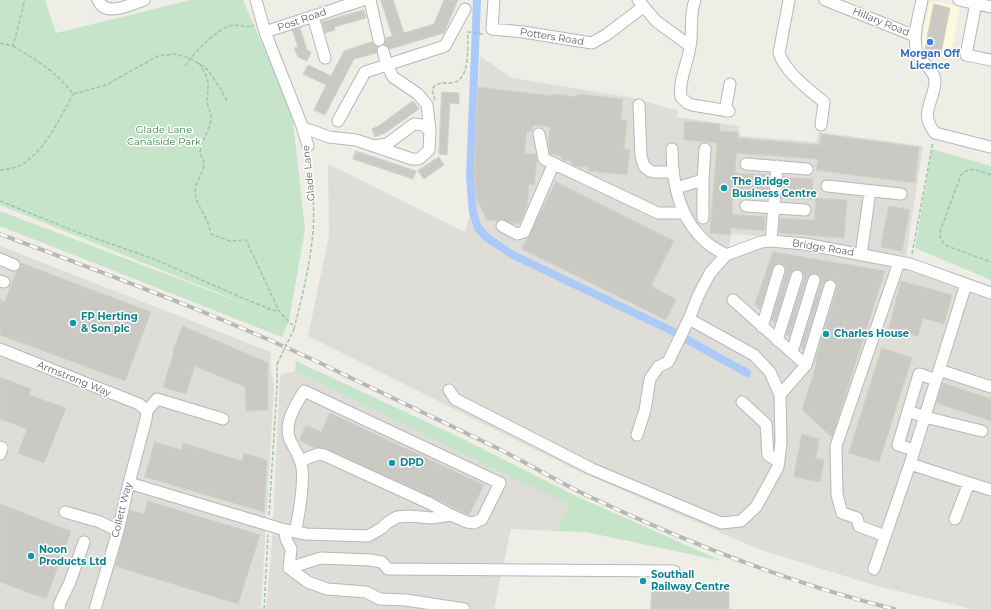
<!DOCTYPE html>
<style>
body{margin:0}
canvas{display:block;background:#efeee6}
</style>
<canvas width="991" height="609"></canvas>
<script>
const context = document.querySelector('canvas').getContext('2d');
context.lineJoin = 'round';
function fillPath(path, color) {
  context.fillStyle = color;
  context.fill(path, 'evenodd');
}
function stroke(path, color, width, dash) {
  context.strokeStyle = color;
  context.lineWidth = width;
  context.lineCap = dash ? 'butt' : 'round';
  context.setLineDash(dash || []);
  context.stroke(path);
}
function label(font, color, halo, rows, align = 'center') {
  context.font = font + ' Montserrat,sans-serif';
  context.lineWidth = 3;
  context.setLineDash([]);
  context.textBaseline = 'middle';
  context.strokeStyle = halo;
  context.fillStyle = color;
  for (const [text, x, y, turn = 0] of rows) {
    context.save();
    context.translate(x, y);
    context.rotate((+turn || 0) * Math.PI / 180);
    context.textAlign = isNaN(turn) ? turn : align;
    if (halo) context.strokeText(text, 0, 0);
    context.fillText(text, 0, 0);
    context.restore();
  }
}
fillPath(new Path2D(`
 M930 1 960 6 950 59 920 53Z`), '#fbfadf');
fillPath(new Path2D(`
 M480 56 512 78 634 98 678 111 677 117 739 126 740 136 817 142 818 132 923 146 906 256 809 240 732 234 727 253 776 246 901 268 991 298V609H972L877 586 761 550 578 471 308 336 329 236 328 164 465 232 474 201 472 171Z
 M0 246 271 352 270 362 274 387 261 609H0Z
 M295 371 570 505 556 531 511 529 494 609H266L272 542 280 375Z`), '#deddd8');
fillPath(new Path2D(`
 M0 0H45L56 33 191 0H243L292 113 305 229 289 321 282 337 0 226V211L258 309 0 205Z
 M932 149 991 166V280L915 248Z
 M296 361 459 437 578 497 722 561 586 532 556 531 569 505 295 371Z`), '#c5e4ca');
stroke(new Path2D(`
 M477 0 470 176 473 213 478 228 486 237 513 255 668 329 747 373`), '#accaf9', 8);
const building = new Path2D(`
 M381 0H393L404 33 434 24 444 0H458L444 33 390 49 384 44 386 38 392 36Z
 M934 4 950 8 941 53 925 50Z
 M364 10 366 18 334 27 335 30 325 33 322 22Z
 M300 28 307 50 311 52 307 61 298 57 294 48 298 47 292 30Z
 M372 42 378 47 376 53 354 59 325 115 314 110 326 85 303 74 308 65 331 76 344 51Z
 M478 87 553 96V94L577 97V94L623 99 621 119 627 120 624 149 630 150 627 175 588 171V167L574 166 571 164 572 161 562 160V156L550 154 548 143 550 127 533 125 532 132 527 131 524 153 536 154 537 161 534 185 529 184 527 208 520 223 519 224 512 223 502 219 497 221 487 220 477 201 474 176Z
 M442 92 459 93V104L450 103 447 155 439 154Z
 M413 101 419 109 385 133 375 137 372 129 380 125Z
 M685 121 720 124 719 131 738 132V138L820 145 821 134 919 147 915 183 816 170 818 159 736 153 735 173 769 175 768 197 733 194 732 214 765 217 764 231 731 228 730 235 710 233 717 143 684 140Z
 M356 151 416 171 413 179 353 159Z
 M439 157 444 165 424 179 418 171Z
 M783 177 813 179 812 200 781 198Z
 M556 182 674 241 651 286 676 299 666 320 522 249Z
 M816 198 847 200 844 238 779 233 780 218 814 220Z
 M889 206 910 210 902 251 881 247Z
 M773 252 885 271 832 437 802 410 817 362 815 361 837 288V284L832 279H829L823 284 803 350 801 347 821 282V278L819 275 813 273 807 278 789 337 786 334 804 278V274L802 271 795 269 790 274 775 323 771 320 786 272V268L784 265 778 263 774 265 760 309 755 305Z
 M21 263 151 312 125 381 0 335V300L5 302 16 272 21 267Z
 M901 281 952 295 944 324 923 318 918 336 889 329Z
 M183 326 268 363V410L246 411 245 387 195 366 186 394 163 387 174 352 173 351Z
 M882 348 912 358 879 462 849 453Z
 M0 377 31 389 29 395 66 408 44 463 18 453 27 429 0 419Z
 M943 383 991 399V421L936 403Z
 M330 413 484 485 469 515 434 498 327 449 315 448 299 440 306 425 321 432Z
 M802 434 819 439 816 458 824 460 820 482 794 477Z
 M155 442 181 450 183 443 242 461 244 453 267 460 264 512 145 477Z
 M148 501 260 535 238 604 115 566 130 510 144 514Z
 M0 504 71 531 46 599 0 582Z
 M652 588 729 590V609H651Z`);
fillPath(building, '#cbc9c3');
stroke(building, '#d3d1c5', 1);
const minor = new Path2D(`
 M98 0C106 18 131 4 144 0
 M256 0 265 32 302 126 308 146
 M370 0 379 40
 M494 0 492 29 523 32 592 43 606 35 643 7
 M638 0 656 21 690 46
 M695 0C689 15 693 32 690 47 688 62 678 82 681 97L687 103 692 105 729 111
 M789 0 779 53C785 72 809 90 824 102L821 125
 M825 0 915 36
 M922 0C919 16 912 35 917 52 920 63 934 68 935 80 935 102 918 112 935 133L990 147
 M959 0 991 7
 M976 3 966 55 991 60
 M313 16 325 58
 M265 32 363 0
 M383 51 387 65 393 77 418 94 427 105 430 130
 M639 105 641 156 644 166 650 171 654 172H673
 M725 111 730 84
 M338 121 365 72 445 46 465 9
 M303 130 307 129 329 137 356 140 412 159H419L429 150 430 130 422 125 414 124 387 144 374 146
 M539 134 544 159 658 213H684
 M672 149C672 183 680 220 707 243 713 248 720 251 726 255
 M746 164 807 169
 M827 186 901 194
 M676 188 703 180 705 149
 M746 206 805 210
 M703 218V180
 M502 226 517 234 524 232 554 163
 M771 241 777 166
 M861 255 870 191
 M0 259 14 265
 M0 281 4 282
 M966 284 910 464 991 490
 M733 300 806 365 780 395
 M762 327 779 270
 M777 340 797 276
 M0 349 139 404 147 411
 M792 352 814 280
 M806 365 830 286
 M939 370 991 387
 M449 390 455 399 592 469 721 523 741 521 756 507 778 467 781 443 780 395 770 372 754 355 689 319
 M742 402 766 424 768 455 779 462
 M147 411 157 399 223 419
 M908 411 925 417 982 431
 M637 435 645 410 650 379 658 367 668 362 689 319 698 296 710 273 726 255 761 242 771 241 805 244 910 264 991 293
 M0 447 2 448 0 454
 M914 450 898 445 919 374 936 380
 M300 461 318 454 324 455 431 504 451 515
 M129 483 285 530 306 534 368 536 382 528 387 523 397 517 409 516 432 518 451 515 467 522 474 523 482 519 500 483 304 391C296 405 283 423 290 440 294 449 301 457 302 468 304 484 299 516 295 532
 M65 512 100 522 118 531
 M955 519 969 483
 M285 530 286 539 291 549 289 568 321 558 370 560 382 562 388 569 674 571
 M885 536 859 526 857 518 842 513 837 495 836 446 899 262
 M289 568 308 582 327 589 366 592 380 599 406 600 464 609
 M874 569 910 464
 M60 609 59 605 70 582 84 542
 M95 609 118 531 129 483 146 419 147 411`);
stroke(minor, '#b6b7bc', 13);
stroke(new Path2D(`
 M0 43 13 46 25 0
 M13 46C35 59 58 73 73 94L106 85 158 56 174 54 190 58 207 69 220 88 228 103
 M199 63C205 72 209 79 208 90 208 94 207 98 207 102 209 110 213 116 210 124 207 134 201 142 200 154 211 166 195 179 195 192 196 204 203 211 207 221 209 225 210 230 211 234L230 241 246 240 279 311 291 324 295 325
 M185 66C193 54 220 24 236 25 245 25 243 29 254 25
 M435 100 432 89C438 82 442 83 451 83 471 82 467 47 468 32L479 33 480 34H484
 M0 170C9 169 19 168 26 162 47 146 61 117 73 94
 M991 175C980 171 970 165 961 175L940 231C940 238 941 241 947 246L991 262
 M0 201 77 232 154 259 238 296 272 310 279 311
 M912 254 933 142
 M294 329C302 297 310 265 313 232 315 207 312 181 309 156
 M269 515 277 387V364
 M264 609 268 535`), '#9ec5b0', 1.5, [4, 2]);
stroke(minor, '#fff', 11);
const rail = new Path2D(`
 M0 234C117 278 235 321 347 376 397 400 447 424 497 448 527 463 557 481 588 496 686 542 788 583 894 609`);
stroke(rail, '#b6b7b7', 4);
stroke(rail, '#fff', 2.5, [8]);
stroke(new Path2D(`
 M277 364 294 329`), '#9ec5b0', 1.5, [4, 2]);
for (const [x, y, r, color] of [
 [930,42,4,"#3f7fe0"],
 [724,188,4,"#0f9aa8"],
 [73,323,4,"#0f9aa8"],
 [826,334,4,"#0f9aa8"],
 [392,463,4,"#0f9aa8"],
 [31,556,4,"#0f9aa8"],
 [643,581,4,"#0f9aa8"]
]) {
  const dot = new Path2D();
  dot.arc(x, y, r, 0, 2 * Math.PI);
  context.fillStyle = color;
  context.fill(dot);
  stroke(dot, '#fff', 1.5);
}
label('10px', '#5e6065', '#fff', [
 ["Post Road",302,20,-19],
 ["Hillary Road",881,22,22],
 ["Potters Road",552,37,9],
 ["Glade Lane",309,173,-96],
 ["Bridge Road",823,248,9],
 ["Armstrong Way",74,379,22],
 ["Collett Way",122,510,-76]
]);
label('bold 10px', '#366cbe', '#fff', [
 ["Morgan Off",930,54],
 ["Licence",930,66]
]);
label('10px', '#3d854d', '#fff', [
 ["Glade Lane",164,130],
 ["Canalside Park",164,142]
]);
label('bold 10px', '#0d838f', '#fff', [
 ["The Bridge",732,182],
 ["Business Centre",732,194],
 ["FP Herting",81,317],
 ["& Son plc",81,329],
 ["Charles House",834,334],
 ["DPD",400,463],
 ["Noon",39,550],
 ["Products Ltd",39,562],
 ["Southall",651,575],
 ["Railway Centre",651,587]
], 'left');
</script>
